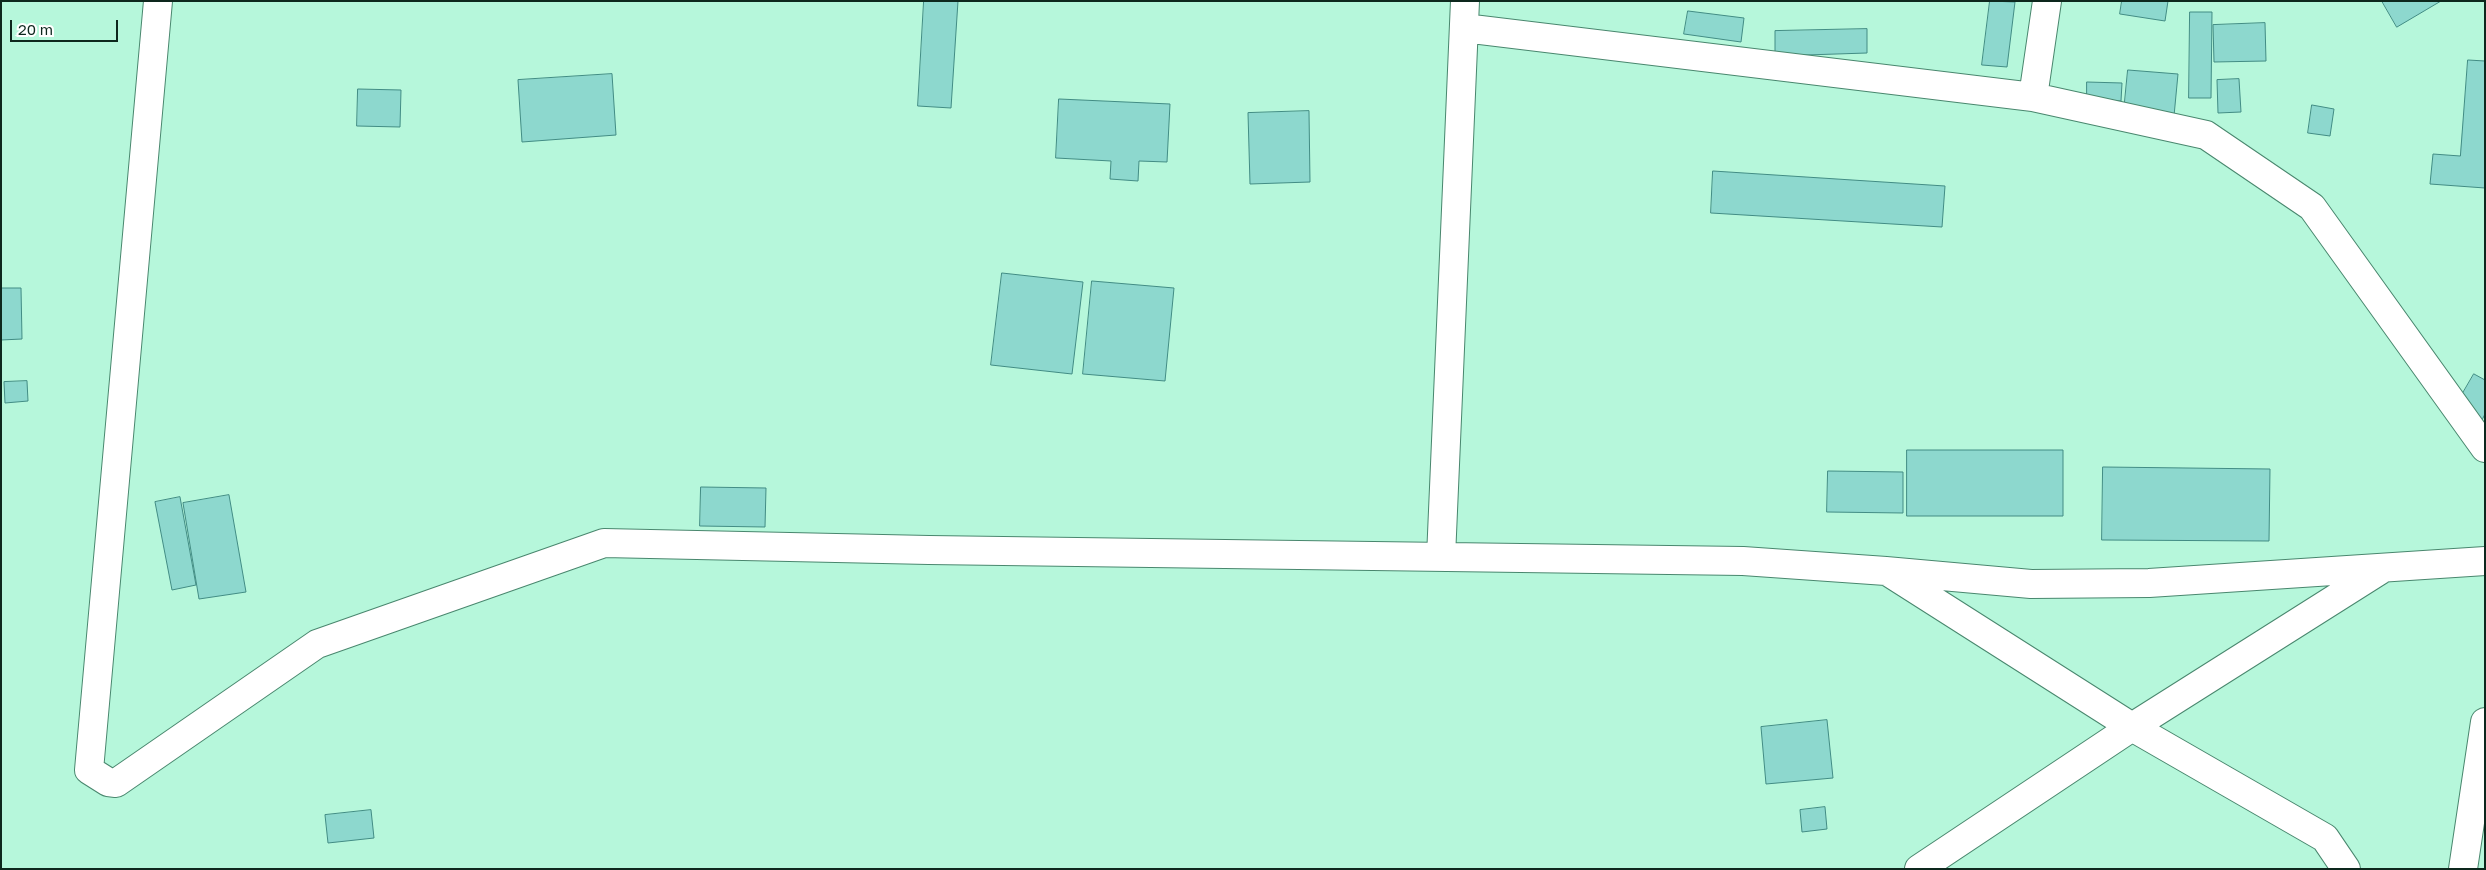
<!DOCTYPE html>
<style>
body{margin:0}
#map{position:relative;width:2486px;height:870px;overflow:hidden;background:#b6f7db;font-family:"Golos Text",sans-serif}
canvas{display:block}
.frame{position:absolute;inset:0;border:2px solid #0d271d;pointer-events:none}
.scale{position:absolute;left:10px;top:20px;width:108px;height:22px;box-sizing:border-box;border:2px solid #0d271d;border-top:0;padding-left:6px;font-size:15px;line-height:18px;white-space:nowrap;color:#0d271d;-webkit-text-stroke:4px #fff;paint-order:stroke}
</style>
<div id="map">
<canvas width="2486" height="870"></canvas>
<div class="frame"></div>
<div class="scale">20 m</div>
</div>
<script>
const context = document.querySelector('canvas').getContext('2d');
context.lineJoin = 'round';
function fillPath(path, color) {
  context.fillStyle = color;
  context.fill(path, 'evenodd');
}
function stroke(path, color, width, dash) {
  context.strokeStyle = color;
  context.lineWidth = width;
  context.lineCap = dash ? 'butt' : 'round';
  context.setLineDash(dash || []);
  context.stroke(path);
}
const building = new Path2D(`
 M924 1H958L951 108 918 106Z
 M1990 1 2015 2 2007 67 1982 65Z
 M2122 1H2168L2165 21 2120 14Z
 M2382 1H2441L2397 27Z
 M1688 11 1744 18 1741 42 1684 34Z
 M2190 12H2212L2211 98H2189Z
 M2265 23 2266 61 2214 62 2213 25Z
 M1867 29V53L1775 56V31Z
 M2468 60 2485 61V188L2430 184 2433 154 2460 156Z
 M2128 70 2178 74 2174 116 2124 111Z
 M612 74 616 135 522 142 518 80Z
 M2239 79 2241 112 2218 113 2217 80Z
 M2087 82 2122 83 2121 101 2087 100Z
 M358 89 401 90 400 127 357 126Z
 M1059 99 1170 104 1167 162 1139 161 1138 181 1110 179 1111 161 1056 158Z
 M2312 105 2334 109 2330 136 2308 133Z
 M1309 111 1310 182 1250 184 1248 113Z
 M1713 171 1945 186 1942 227 1711 213Z
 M1002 273 1083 282 1072 374 991 365Z
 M1092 281 1174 288 1165 381 1083 374Z
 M1 288H21L22 339 1 340Z
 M2474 374 2485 380V414L2482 420 2456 405Z
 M27 381 28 401 5 403 4 382Z
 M1907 450H2063V516H1907Z
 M2103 467 2270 469 2269 541 2102 540Z
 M1828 471 1903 472V513L1827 512Z
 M701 487 766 488 765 527 700 526Z
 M229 495 246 592 199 599 183 503Z
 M180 497 196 585 172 590 155 502Z
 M1827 720 1833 778 1766 784 1761 727Z
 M1825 807 1827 829 1802 832 1800 810Z
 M371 810 374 838 328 843 325 815Z`);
fillPath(building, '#8dd8ce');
stroke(building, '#428c84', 1);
const minor = new Path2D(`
 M158 1 89 770 108 782 116 783 317 644 604 543 929 550 1743 561 1886 571 2031 584 2149 583 2485 561
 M1464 28 2033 97 2206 135 2312 207 2485 448
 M2033 97 2047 1
 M1441 557 1465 1
 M1890 573 2132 727 2325 838 2346 869
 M1919 869 2132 727 2382 569
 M2463 869 2485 722`);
stroke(minor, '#49876e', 30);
stroke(minor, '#fff', 28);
</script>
